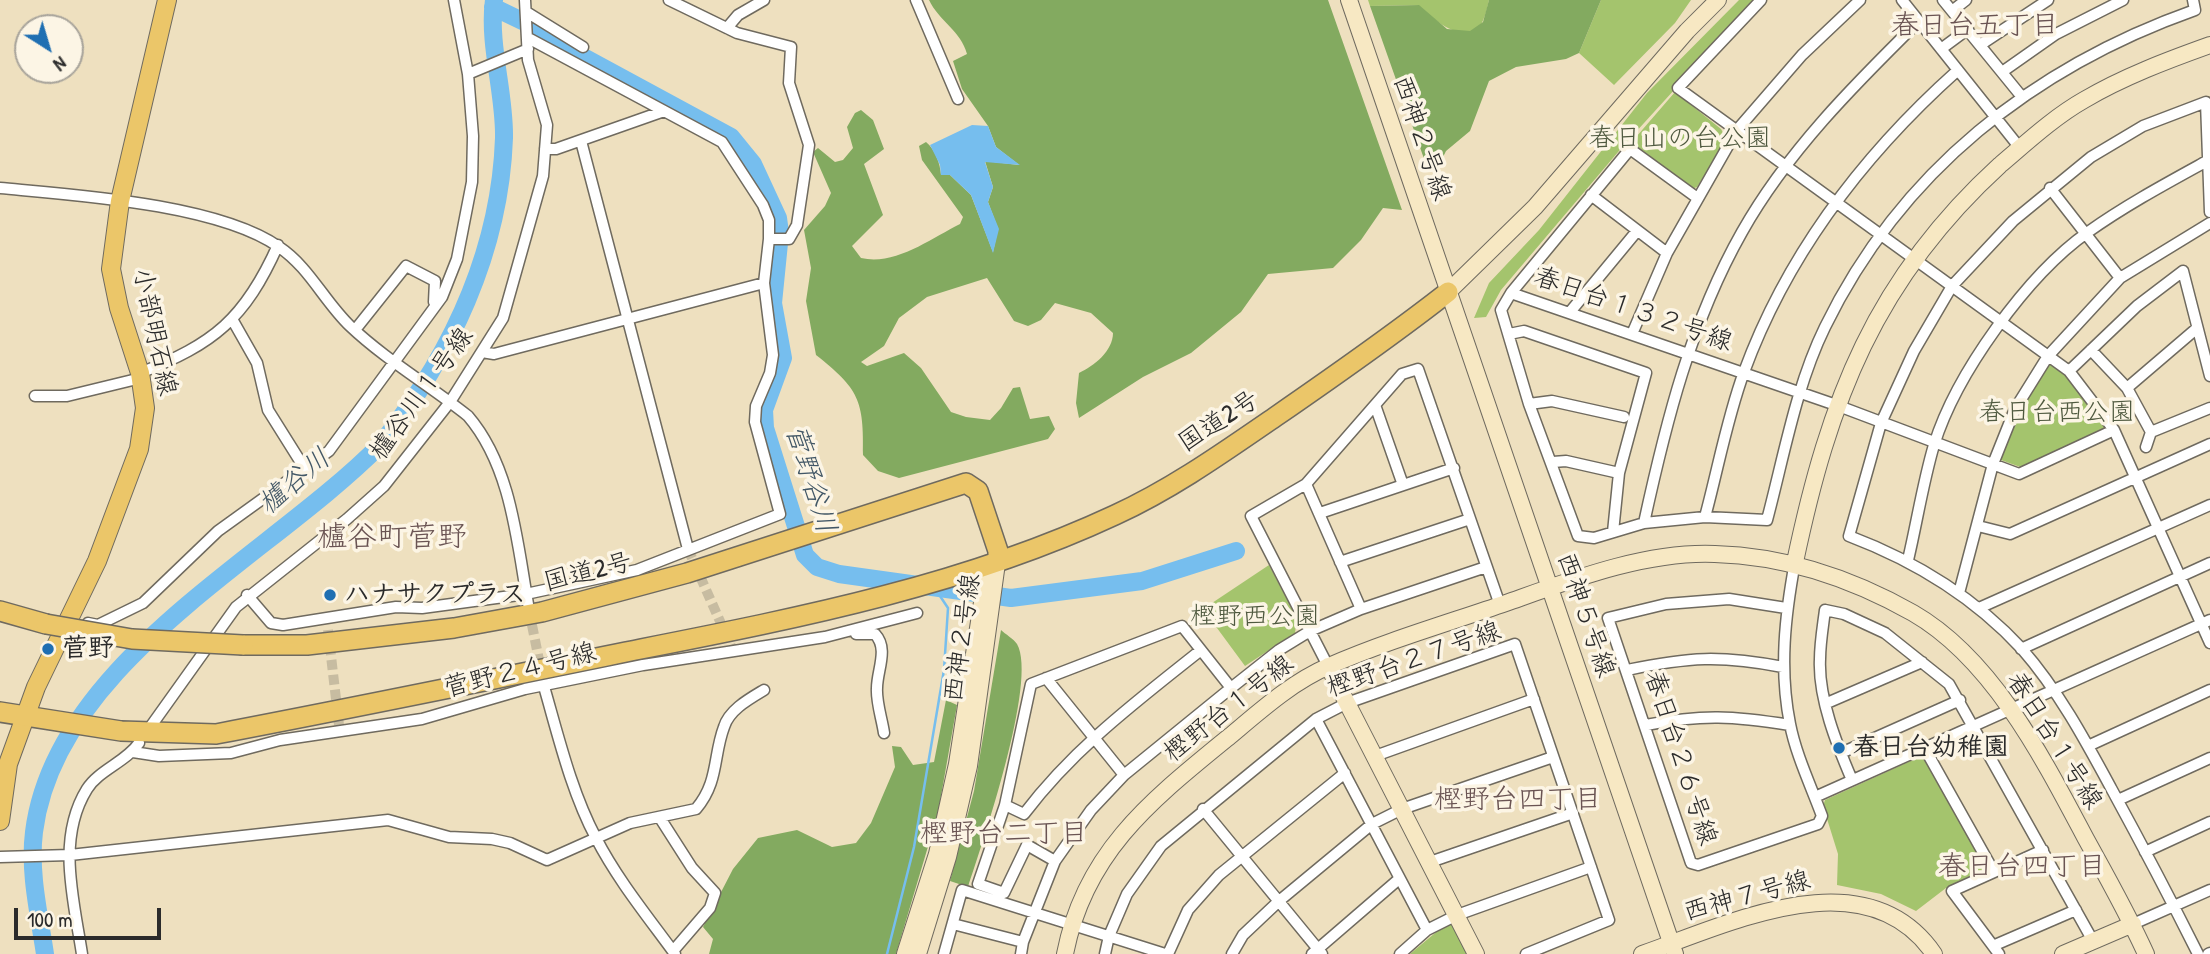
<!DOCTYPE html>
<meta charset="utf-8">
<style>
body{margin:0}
#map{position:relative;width:2210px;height:954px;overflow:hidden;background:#eee0bf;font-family:"Patrick Hand",sans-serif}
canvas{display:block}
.north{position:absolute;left:14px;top:14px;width:70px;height:70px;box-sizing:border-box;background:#fcf5e5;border:2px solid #a8a49b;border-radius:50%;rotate:143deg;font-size:19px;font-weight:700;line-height:28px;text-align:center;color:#2b2b2b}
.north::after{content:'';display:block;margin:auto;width:24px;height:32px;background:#1f6fb2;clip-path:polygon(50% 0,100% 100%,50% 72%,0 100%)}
.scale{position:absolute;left:14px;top:908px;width:147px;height:32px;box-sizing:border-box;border:4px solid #2b2b2b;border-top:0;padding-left:9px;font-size:21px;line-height:24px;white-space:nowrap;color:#2b2b2b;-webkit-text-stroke:5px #fcf5e5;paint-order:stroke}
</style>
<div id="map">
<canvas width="2210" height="954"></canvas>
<div class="north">N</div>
<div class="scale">100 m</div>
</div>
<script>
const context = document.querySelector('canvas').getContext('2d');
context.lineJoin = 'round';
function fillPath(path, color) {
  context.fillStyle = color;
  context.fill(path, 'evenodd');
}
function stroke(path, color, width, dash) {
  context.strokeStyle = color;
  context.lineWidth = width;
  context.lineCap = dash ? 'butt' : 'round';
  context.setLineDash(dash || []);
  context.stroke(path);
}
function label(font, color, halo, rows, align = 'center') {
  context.font = font + ' "Patrick Hand","Klee One",sans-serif';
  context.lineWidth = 7;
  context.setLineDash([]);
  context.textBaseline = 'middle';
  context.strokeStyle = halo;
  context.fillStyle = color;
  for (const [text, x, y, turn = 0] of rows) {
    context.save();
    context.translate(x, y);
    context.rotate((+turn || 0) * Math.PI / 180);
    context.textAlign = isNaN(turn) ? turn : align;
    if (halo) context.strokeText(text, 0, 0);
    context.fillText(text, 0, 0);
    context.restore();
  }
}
fillPath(new Path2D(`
 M1368 0H1489C1487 8 1485 19 1480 26 1463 46 1430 17 1418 5L1370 6Z
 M1601 0H1691L1675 23 1614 85 1579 53Z
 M1739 0H1756L1624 145 1501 290 1486 317 1474 318 1489 283 1539 230 1647 93Z
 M1675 92 1721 129 1727 140 1697 187 1692 189 1630 144Z
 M2049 363 2055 364 2083 392 2106 423 2104 429 2023 468 2001 460 2018 412Z
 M1269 565 1297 618 1295 633 1245 666 1203 609Z
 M1917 758 1928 760 1985 864 1984 869 1946 888 1916 911 1881 894 1837 885 1838 854 1823 806 1825 800Z
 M1454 922 1470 954H1410L1447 923Z`), '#a4c46d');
fillPath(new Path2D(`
 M929 0H1328L1402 210 1383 208 1361 240 1333 268 1268 274 1241 312 1191 353 1143 377 1079 418 1076 403 1079 373C1094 366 1113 351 1113 333L1091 313 1055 303 1041 320 1028 326 1014 321 987 278 927 297 899 318 884 346 861 362 867 366 904 353 921 368 951 412 966 417 990 420 1001 408 1013 388 1020 387 1030 419 1049 416 1055 429 1048 439 899 478 878 471 863 455C864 400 859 389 816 355L806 301 811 268 804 230 825 206 831 193 813 152 818 148 835 162 843 160 853 148 847 127 855 113 861 110 873 120 884 149 864 164 883 215 852 246 861 258C895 266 930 239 960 224L963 217 922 160 919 146 926 142C935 149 940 163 941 175H950L971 195 993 252 998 229 988 202 993 187 985 161 1019 165 996 147 988 126 962 89 953 61 967 54C961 31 939 21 929 0Z
 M1489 0H1601L1579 53 1566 59 1516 67 1489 81 1470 131 1446 151 1440 163 1428 170 1370 6 1419 5 1447 29 1470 31 1483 22Z
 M1001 630C1005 634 1014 639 1017 644 1038 681 982 844 968 887L950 881 974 791Z
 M946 700 957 705 938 813 896 954H709L713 939 703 927 733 869 758 838 797 830 832 847 856 843 871 823 895 767 892 746 901 747 913 765 934 762Z`), '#83aa60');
fillPath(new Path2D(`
 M972 125 988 126 996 147 1020 165 985 162 993 187 988 202 999 229 993 253 971 195 950 175H941L940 165 930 145Z`), '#76beee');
stroke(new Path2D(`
 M887 954 914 847 944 670 948 608 936 590`), '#76beee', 2.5);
stroke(new Path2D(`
 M493 7 543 31 574 52 731 137 753 164 778 218 780 233 773 303 783 358 764 410 765 428 805 555 817 567 839 574 1011 598 1142 581 1236 551
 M45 954C39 914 29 872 34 832 55 662 271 556 381 444 450 356 500 252 504 138 505 93 488 45 494 0`), '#76beee', 18);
stroke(new Path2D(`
 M688 549 734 653
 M529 610 545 690
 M328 630 339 725`), '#c7bca1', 10, [10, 5]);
const street = new Path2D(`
 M669 0 737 33 791 47 789 83 809 145 797 225 789 239H769
 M916 0 958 99
 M1761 0 1678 88 2069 371 2114 430 2210 643
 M1902 0 2020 148
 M1943 0 2022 97
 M1952 11 1966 0
 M528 13 583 47
 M1919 21C1854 85 1787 152 1742 232 1691 322 1666 422 1644 523L1705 517 1767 520C1784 456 1796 386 1825 327 1901 171 2034 67 2195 10L2193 0
 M727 28 738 15 764 0
 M1980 45 2048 0
 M1941 49 1968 29
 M2002 72 2056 34 2123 0
 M468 74 528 49
 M581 141 688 549
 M545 149H556L664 111
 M0 188C75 195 218 204 279 247 309 267 324 301 350 326 386 360 429 385 468 416 511 466 517 541 528 604
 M2050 188 2120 278
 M1591 195 1667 253
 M1696 197 1630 149 1511 293 1836 405 2019 474 2114 430
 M1511 293 1501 310 1529 404 1578 536 1594 538 1644 523
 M1570 312 1637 231
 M232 319 257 363 268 410 305 469
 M355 330 406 266 435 281 434 302
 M1509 334 1524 331 1646 373 1619 473 1613 532
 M1632 334 1667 253 1737 130 1802 55 1860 0
 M2091 350 2127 388 2151 432
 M482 352 494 354 764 283
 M2069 371 2137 306 2183 271 2210 376
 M140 373C214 344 245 319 278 245
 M2127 388 2196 329
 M35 396H67L141 378
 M1529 404 1552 401 1624 417
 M1375 405 1403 485
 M2146 447 2151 432 2210 408
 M1553 462 1566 461 1619 473
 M1306 484 1361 609
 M1320 513 1454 468
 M1705 517C1718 469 1727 418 1744 372 1788 252 1864 154 1958 70
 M1978 526 2010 534 2210 444
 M1908 560C1917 522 1923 482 1934 445 1956 374 2027 275 2088 232 2126 205 2167 183 2207 161
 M1340 562 1470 519
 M1959 593 1993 464 2015 409 2048 356 2120 278 2210 223
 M247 595 271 623 283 625 396 607 422 608 526 594 637 570 780 514 755 422 756 406 770 373 773 355 764 283 769 239V220L763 205 722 142 530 39
 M1786 608 1729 599 1666 604 1608 618 1691 863 1698 865 1818 824 1822 816C1811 786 1796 755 1790 724 1779 669 1785 616 1795 562
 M1979 608 2210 505
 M88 623 98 625 143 603 218 531 329 451 442 297 457 259 472 182 473 136 468 74 454 0
 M856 634H875C889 649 877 670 877 688 876 702 882 719 884 733
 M2021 649 2210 563
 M1328 666 1251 516 1306 484 1402 374 1418 369 1500 605
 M1627 670C1689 657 1720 655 1783 667
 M1046 678 1124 775
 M545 690C559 739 572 793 596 838 617 879 648 917 675 954
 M1827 703 1922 662
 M1316 719 1427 930
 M1646 725C1703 714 1733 716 1790 725
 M151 726 236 607 347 519 384 486 450 402 503 318 543 176 547 125 528 60 525 0
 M2088 746 2210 690
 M1925 749 1994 872
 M133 752 159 756 231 753 280 740 422 719 525 689 643 665 825 637 917 613
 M1841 753 1960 700
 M1375 756 1534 699
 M1852 780C1837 745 1818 698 1820 659 1820 643 1823 626 1825 610L1844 614 1885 633 1949 684 2093 941
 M1815 797 2210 620
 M2118 800 2210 758
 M1005 805 1024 814C1074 748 1137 701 1201 650
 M1203 809 1322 954
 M660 818 692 868 715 893 710 908 673 951
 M2145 852 2210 822
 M0 857 70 855 388 820 449 837 492 839 510 843 547 860 630 823 696 809C719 782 713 756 724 727 729 710 749 699 764 690
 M1055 861 1027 845 1004 893 978 884 1005 805 1031 684 1182 626 1231 688
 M1430 862 1573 813
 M953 924 1023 942
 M2133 924 2210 890
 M1995 945 2076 910
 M82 954C74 901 56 839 87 789 99 770 126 762 139 743
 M944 954 962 890 1165 954
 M1021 954 1023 942 1055 861 1091 810 1124 775 1231 688 1279 650 1310 631 1361 609 1486 567
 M1105 954 1109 936 1127 894 1161 846 1316 719 1347 703 1515 644 1609 920 1526 954
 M1168 954 1188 910 1219 875 1345 773
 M1232 954 1243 935 1279 901 1372 824 1402 809 1553 757
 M1312 954 1399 879
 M1400 954 1427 930 1457 915 1591 867
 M1999 954 1952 891 2043 850
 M2198 954C2170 898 2141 843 2111 788 2085 740 2058 690 2022 649 1974 597 1915 561 1849 536L1881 423 1914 351 1952 286 2013 221 2091 157 2143 126 2206 102 2210 212
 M2208 954 2210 953`);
const secondary = new Path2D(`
 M1349 0 1675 954
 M1448 292 1535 207 1687 31 1718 0
 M1795 562C1829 400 1875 279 2000 165 2026 143 2054 117 2084 100 2123 77 2168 60 2210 45
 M1328 666 1476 954
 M905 954 937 854 957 764 985 583 998 559
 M918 954 948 857 969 766 997 563
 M1065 954C1085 851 1153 799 1230 736 1261 710 1292 682 1329 666 1386 641 1448 623 1506 603 1571 580 1646 551 1715 554 1786 556 1851 578 1913 613 1993 659 2044 760 2086 839 2107 877 2128 914 2146 954
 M1642 954C1729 924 1866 855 1934 954
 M2063 954 2133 924`);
const primary = new Path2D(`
 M0 821 8 764 36 687 97 561 139 449 145 408 140 373 119 308 111 269 120 201 167 0`);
const highway = new Path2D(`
 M0 611 46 624
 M243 645H307L454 628 542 612 687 573 966 483 978 491 998 551V559
 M0 712 121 731 216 734C358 707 499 678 641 649 803 617 965 585 1115 515 1172 489 1224 452 1275 417 1333 377 1392 336 1448 292`);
stroke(street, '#6f6a5f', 13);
stroke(secondary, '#6f6a5f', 18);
stroke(primary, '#6f6a5f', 20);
stroke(highway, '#6f6a5f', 22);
stroke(street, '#fff', 10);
stroke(secondary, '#f7e8c3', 16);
stroke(primary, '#ebc669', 18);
stroke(highway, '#ebc669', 19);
const highwayBridge = new Path2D(`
 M46 624 132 639 243 645`);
stroke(highwayBridge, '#6f6a5f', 22, []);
stroke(highwayBridge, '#ebc669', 19);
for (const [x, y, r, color] of [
 [330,595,7,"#1f6fb2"],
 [48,649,7,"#1f6fb2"],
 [1839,748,7,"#1f6fb2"]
]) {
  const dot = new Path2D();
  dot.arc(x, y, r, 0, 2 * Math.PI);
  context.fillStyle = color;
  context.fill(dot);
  stroke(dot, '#fcf5e5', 2.5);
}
label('26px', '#2b2b2b', '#fcf5e5', [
 ["西神２号線",1421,138,71],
 ["春日台１３２号線",1633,310,19],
 ["小部明石線",154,332,78],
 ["櫨谷川１号線",422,394,-54],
 ["国道2号",1219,422,-33],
 ["国道2号",588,573,-14],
 ["西神５号線",1585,615,71],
 ["西神２号線",963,638,-82],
 ["樫野台２７号線",1414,660,-19],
 ["菅野２４号線",520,671,-14],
 ["樫野台１号線",1229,709,-38],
 ["春日台１号線",2054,741,58],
 ["春日台２６号線",1680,758,72],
 ["西神７号線",1747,897,-15]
]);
label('26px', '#4f593f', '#fcf5e5', [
 ["春日山の台公園",1680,139],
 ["春日台西公園",2057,413],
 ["樫野西公園",1255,617]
]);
label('bold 26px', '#2b2b2b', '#fcf5e5', [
 ["ハナサクプラス",344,595],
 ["菅野",62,649],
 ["春日台幼稚園",1853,748]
], 'left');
label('28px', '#6a5453', '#fcf5e5', [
 ["春日台五丁目",1975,27],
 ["樫野台四丁目",1518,801],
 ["樫野台二丁目",1004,835],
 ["春日台四丁目",2022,868]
]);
label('italic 28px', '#425766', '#fcf5e5', [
 ["菅野谷川",810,479,73],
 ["櫨谷川",295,482,-40]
]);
label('30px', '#6a5453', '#fcf5e5', [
 ["櫨谷町菅野",392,538]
]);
</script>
